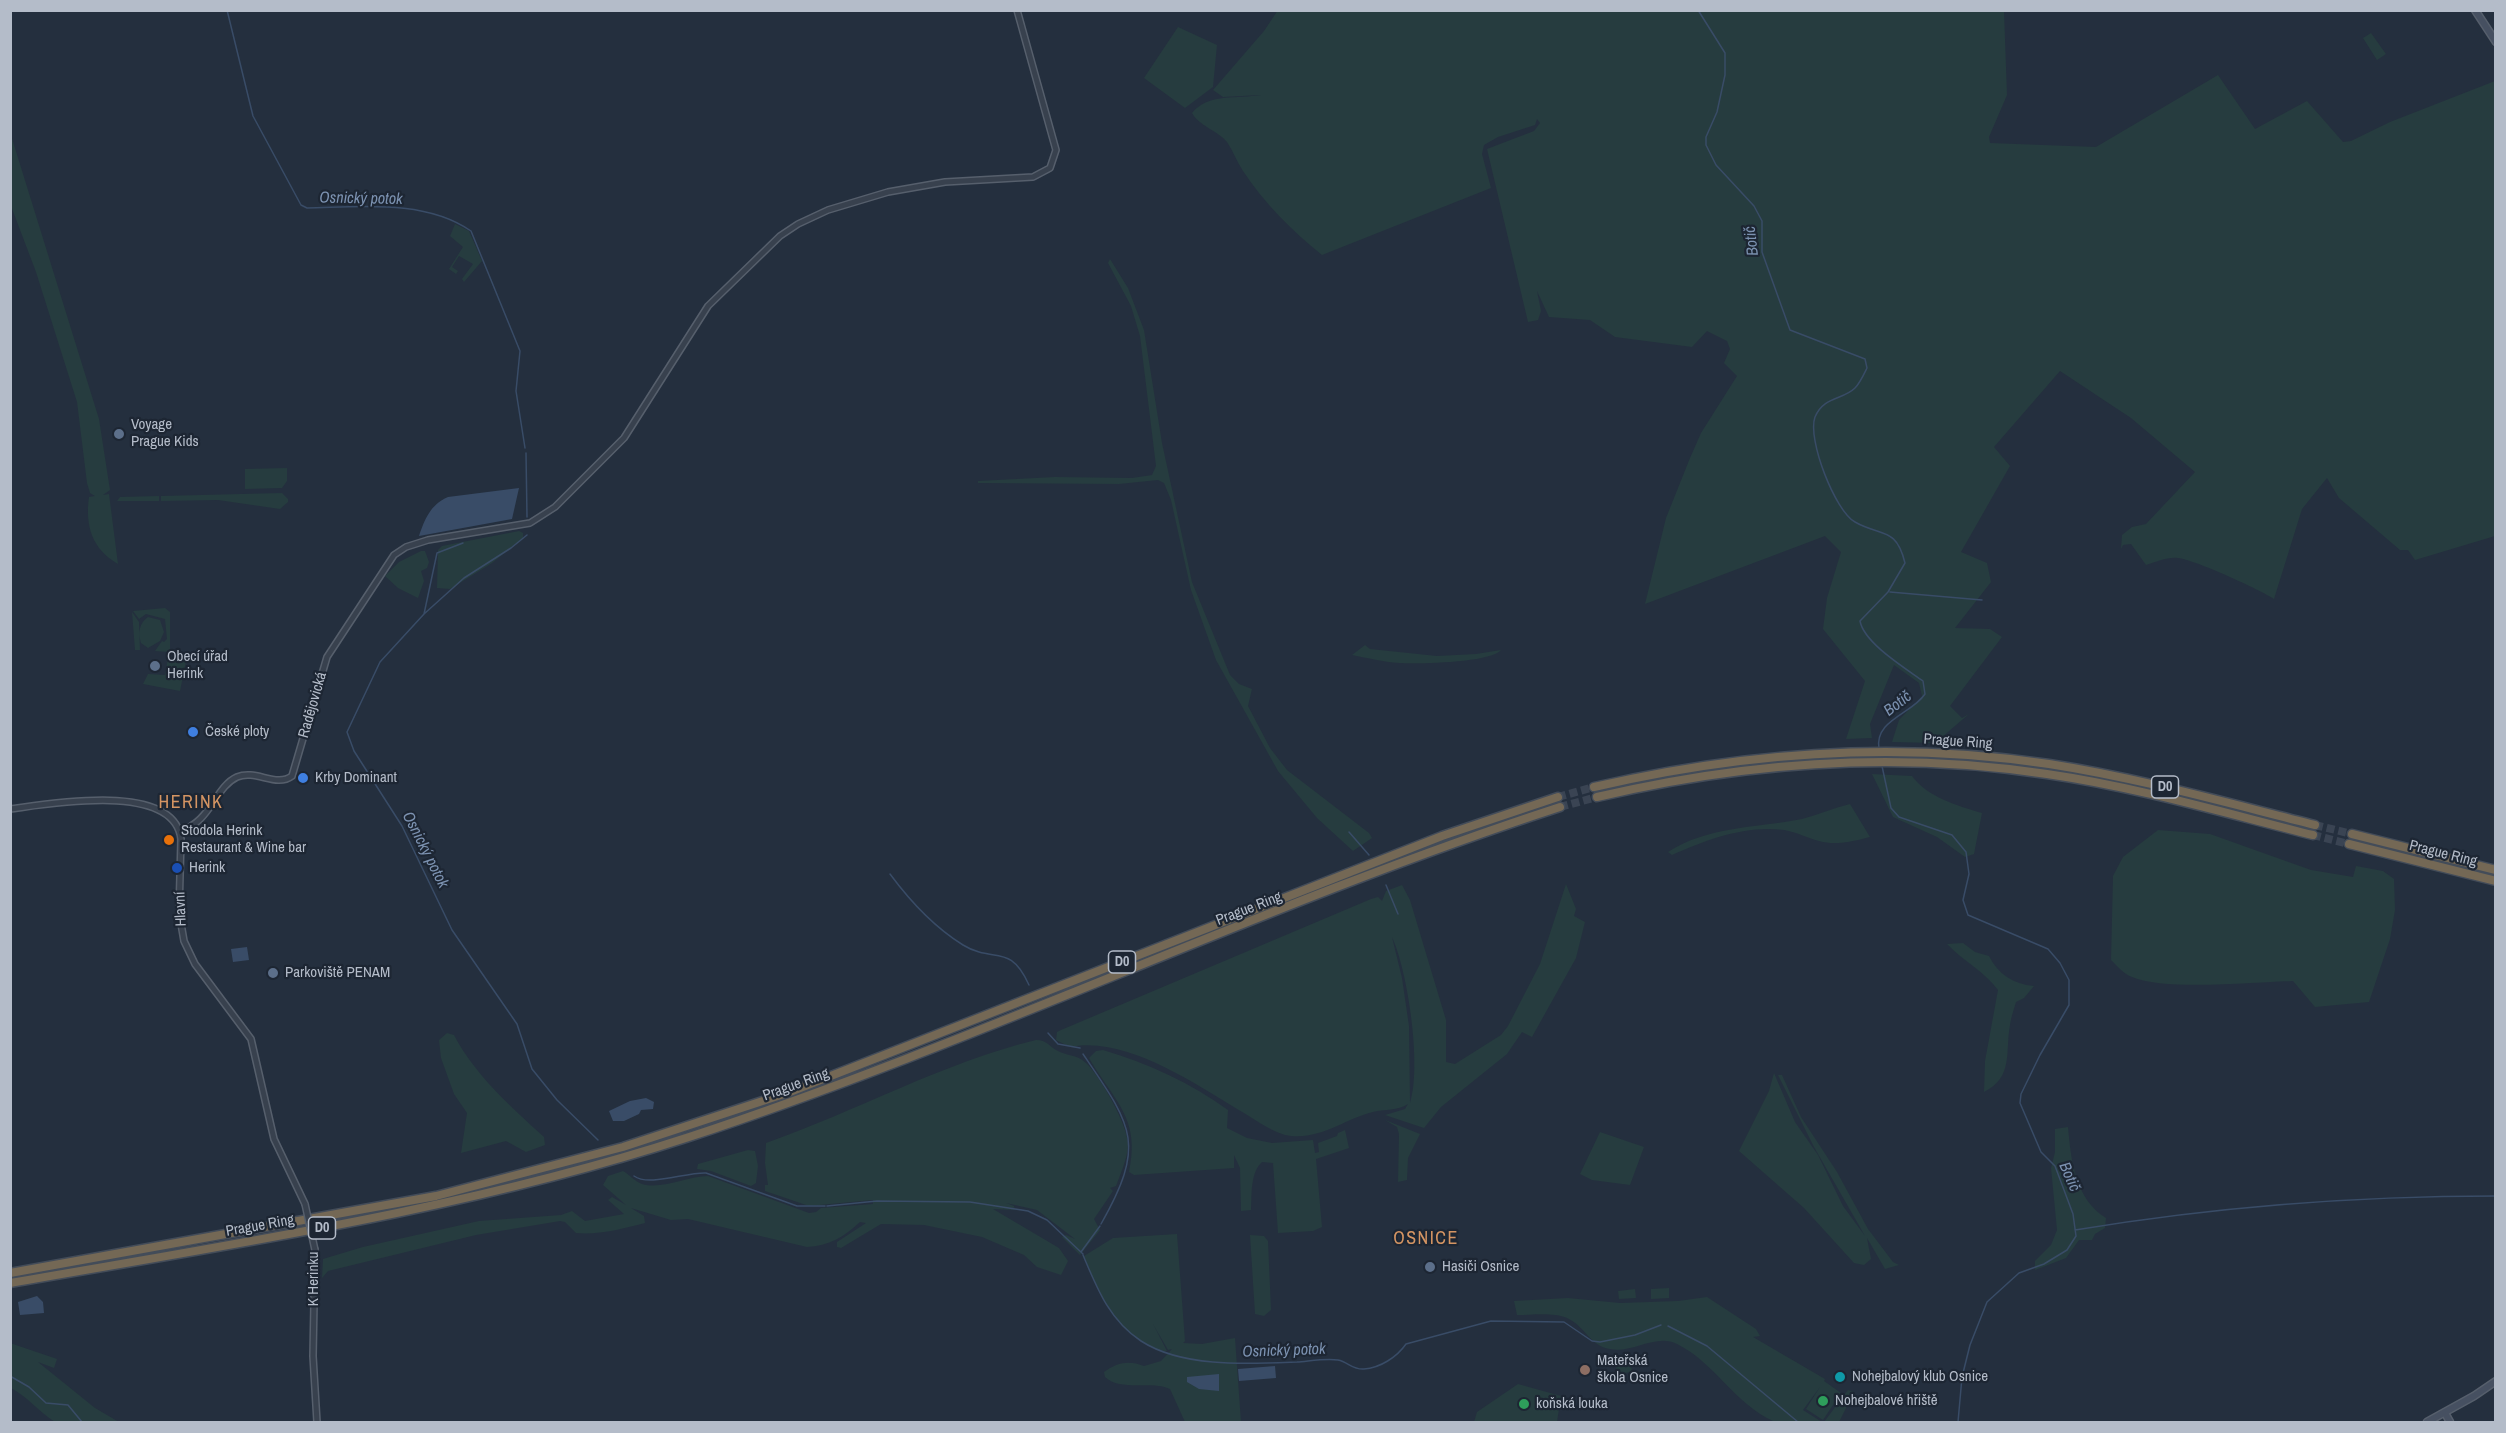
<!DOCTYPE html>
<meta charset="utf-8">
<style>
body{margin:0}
#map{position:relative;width:2506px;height:1433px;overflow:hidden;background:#242f3e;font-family:"Archivo Narrow",sans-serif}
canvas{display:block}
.frame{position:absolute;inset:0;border:12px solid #b4bcc9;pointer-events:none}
</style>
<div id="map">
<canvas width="2506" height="1433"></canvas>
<div class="frame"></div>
</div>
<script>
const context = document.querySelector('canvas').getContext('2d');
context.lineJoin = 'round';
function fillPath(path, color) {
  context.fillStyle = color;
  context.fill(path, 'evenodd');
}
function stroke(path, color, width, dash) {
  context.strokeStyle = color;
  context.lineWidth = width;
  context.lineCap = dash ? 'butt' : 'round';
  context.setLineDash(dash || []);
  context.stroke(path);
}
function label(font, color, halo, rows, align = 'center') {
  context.font = font + ' "Archivo Narrow",sans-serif';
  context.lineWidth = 4.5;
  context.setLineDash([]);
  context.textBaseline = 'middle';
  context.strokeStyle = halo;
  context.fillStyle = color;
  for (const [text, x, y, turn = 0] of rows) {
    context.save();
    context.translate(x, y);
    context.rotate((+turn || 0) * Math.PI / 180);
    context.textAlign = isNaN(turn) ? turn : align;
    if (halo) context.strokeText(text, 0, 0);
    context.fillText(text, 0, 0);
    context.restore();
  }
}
fillPath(new Path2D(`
 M1278 10 2004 11 2007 95 1989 137 1990 143 2096 147 2218 75 2255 129 2307 101 2343 142 2351 141 2390 122 2495 81V536L2415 560 2408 550H2400L2339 498 2327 478 2302 509 2274 599C2261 590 2193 559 2178 558 2166 557 2157 562 2146 565L2131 544 2123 545 2121 549 2122 535 2132 527 2146 524 2195 472 2131 418 2060 371 1994 447 2010 466 1961 552 1987 563 1991 582 1955 628 1990 629 2002 637 1950 706 1962 718 1969 714 1935 743 1892 742 1899 720 1922 696 1919 683 1894 665 1870 724 1872 738 1846 739 1865 681 1823 629 1827 598 1841 552 1825 536 1645 604 1666 518 1690 458 1701 433 1737 376 1724 363 1730 349 1727 341 1707 331 1692 347 1615 337 1590 320 1549 317 1537 291 1541 311 1538 320 1528 322 1487 149 1534 131 1540 123 1537 119 1535 125 1498 137 1484 145 1482 154 1491 188 1322 255C1292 231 1264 203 1243 171 1237 162 1233 151 1227 142 1217 130 1199 126 1192 113 1208 93 1237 99 1261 95L1223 97 1213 90 1264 31Z
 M1178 27 1217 45 1213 87 1185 108 1144 78Z
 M2371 33 2386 54 2377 60 2363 38Z
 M10 132 99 419 110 490 103 495 109 494 118 564C92 549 85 526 89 497L95 496 90 493 87 483 77 402 36 272 11 206Z
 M455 224 469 231 482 261 464 282 462 279 473 264 459 256 452 267 458 271 456 274 449 269 463 247 450 236Z
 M1110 259 1128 288 1144 330 1162 443 1192 582 1230 675 1239 684 1252 689 1248 706 1270 748 1287 770 1369 833 1372 838 1353 851 1317 818 1278 771 1216 660 1191 590 1171 500 1164 483 1158 480 1119 484 978 483V481L1055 477 1132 478 1152 475 1156 466 1140 336 1131 306 1108 263Z
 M287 468V481L282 488 245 489V469Z
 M282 493 288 499V502L280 509 218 500 161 501V496Z
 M159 496V501H117L120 497Z
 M519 531 523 533V538L492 563 450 589 437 588 438 550 442 546Z
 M421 551H425L429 562 427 568 421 571 424 581 418 598 398 588 385 576 399 562Z
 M165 608 170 612V652L155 651 162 641 164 642 167 639 165 619 146 614 139 619 133 611Z
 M132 612 139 622 140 650H135Z
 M148 617 160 620 164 632 160 641 148 648 141 643C138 633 139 623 148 617Z
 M1365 645 1370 649 1437 656 1476 654 1501 650C1490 663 1418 664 1399 663 1383 662 1368 658 1352 655Z
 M168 658 186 661 180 691 143 684 148 674 165 675Z
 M1872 774 1912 776C1927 797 1958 806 1982 813L1974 854 1965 857 1937 837 1893 817Z
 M1850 804 1870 837C1854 841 1836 846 1819 841 1807 838 1797 832 1784 830 1745 825 1706 840 1672 855L1668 852C1708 826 1756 828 1802 819 1818 815 1833 808 1850 804Z
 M2158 830 2210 834 2311 870 2353 877 2356 866 2383 871 2394 879 2395 910 2390 939 2369 1002 2315 1007 2293 981C2255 982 2164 991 2132 977 2124 974 2117 966 2111 960L2113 876 2123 857Z
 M1566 884 1576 909 1574 916 1585 922 1576 958 1532 1037 1522 1032 1507 1054 1441 1107 1424 1128 1385 1115 1405 1109 1408 1104C1398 1111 1384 1109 1373 1112 1344 1119 1318 1142 1285 1135 1268 1130 1252 1117 1237 1109 1191 1081 1124 1036 1070 1047L1056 1040 1057 1032 1061 1030 1371 899 1378 897 1382 901 1386 891 1402 885 1410 900 1446 1020V1062L1455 1064 1501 1035 1508 1026 1540 964ZM1392 937C1408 972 1422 1067 1410 1103L1409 1026 1402 978Z
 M1963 943 1975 952 1989 956C1998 974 2013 984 2034 986L2024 998 2016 1002C2014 1009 2011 1017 2010 1025 2005 1052 2014 1077 1984 1092L1985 1061 1998 990C1984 971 1963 961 1947 944Z
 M447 1033 454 1035C475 1075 511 1107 544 1137L545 1145 526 1152 506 1141 461 1153 467 1113 454 1094 441 1058 439 1040Z
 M1036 1040C1048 1040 1050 1048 1060 1052 1069 1056 1078 1055 1086 1063 1100 1076 1129 1126 1128 1146 1127 1159 1121 1173 1116 1186L1110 1188 1113 1191 1094 1219 1100 1230 1080 1255 1062 1237 1066 1235 1075 1239 1037 1210 1006 1203 1014 1206 1015 1210 993 1209 1059 1248 1068 1261 1061 1275 1037 1267 1024 1255 982 1237 924 1225 881 1224 841 1248 837 1247V1242L866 1223 860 1222C844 1237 829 1246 807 1247L688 1219 671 1220 631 1208 644 1216 645 1223C622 1229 599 1235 576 1233L565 1222 560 1221 476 1235 328 1271 322 1278 323 1259 363 1247 479 1221 561 1215 572 1211 585 1221 624 1214 608 1200 612 1197 626 1205 603 1185 608 1176 623 1171C630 1175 634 1181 642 1184 662 1190 688 1176 708 1176L809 1213 816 1212 821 1208 873 1204V1200L809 1206 765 1191V1185H768L765 1163 766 1143C857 1111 942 1063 1036 1040Z
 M1103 1050C1147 1063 1191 1083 1228 1110L1227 1128 1247 1138 1272 1143 1313 1140 1315 1153 1319 1152 1318 1143 1337 1136 1338 1133 1345 1130 1349 1148 1316 1159 1322 1227 1313 1231 1278 1233 1273 1163 1262 1162C1250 1173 1252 1195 1251 1210L1241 1211 1240 1168 1234 1155V1168L1134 1175 1129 1172C1141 1118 1114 1101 1089 1058L1096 1051Z
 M1774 1073 1795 1122 1818 1155 1843 1206 1865 1236 1814 1147 1778 1075H1782L1801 1117 1837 1172 1868 1229 1893 1262 1899 1265 1885 1269 1867 1238 1871 1259 1864 1265 1854 1263 1804 1208 1739 1151 1769 1091Z
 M1385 1120 1420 1134 1408 1158 1407 1180 1398 1182 1399 1134 1397 1127Z
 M2068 1127C2071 1160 2075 1199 2106 1218L2105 1228 2095 1234 2092 1240H2079L2066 1258 2035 1270V1261L2051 1245 2057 1230 2051 1168 2055 1152V1129Z
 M1600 1132 1644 1147 1630 1185 1592 1180 1580 1174Z
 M748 1150 755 1151 758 1166 756 1183 751 1186 711 1171 697 1169 698 1164Z
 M1177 1234 1185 1341 1183 1343 1202 1344 1235 1338 1241 1422H1185L1170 1389C1151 1380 1121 1392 1105 1377L1104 1372C1117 1362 1130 1360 1144 1366L1161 1361 1172 1349 1168 1350 1153 1324 1167 1351C1161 1352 1156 1348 1150 1346 1112 1328 1098 1291 1084 1256L1113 1238Z
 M1250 1235 1264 1236 1268 1241 1271 1310 1264 1316 1255 1314Z
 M1669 1288V1298L1651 1299V1289Z
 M1635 1289 1636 1298 1619 1299 1618 1291Z
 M1707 1297 1756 1329 1760 1336 1753 1337 1825 1379 1824 1381 1841 1393 1823 1420 1806 1409 1820 1387 1803 1410 1822 1422C1810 1423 1782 1426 1773 1421 1735 1404 1714 1362 1677 1344 1656 1333 1632 1354 1610 1349 1590 1346 1585 1326 1567 1318 1554 1312 1531 1315 1517 1315L1514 1301 1568 1298 1620 1303 1678 1301Z
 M10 1343 57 1359 54 1368 38 1362 95 1408 119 1422H55C39 1412 28 1397 11 1388Z
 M1630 1357 1632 1372 1617 1374 1615 1359Z
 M1518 1384 1561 1396 1557 1422H1474L1477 1412Z
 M1848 1390 1854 1392 1839 1422H1824Z`), '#263c3f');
fillPath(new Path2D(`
 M519 488 512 519 419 536C425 519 430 505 448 497Z
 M247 947 249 960 233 962 231 949Z
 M646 1098 654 1102 653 1109 641 1110 639 1114 624 1121H613L609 1111 630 1101Z
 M37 1296 43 1302 44 1313 20 1315 18 1302Z
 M1275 1366 1276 1378 1239 1381 1238 1369Z
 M1219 1374V1391L1199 1389 1187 1382V1377Z`), '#394c67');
stroke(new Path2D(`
 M227 10 253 116 301 205 307 208C360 207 425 199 471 231L520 351 516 391 525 448
 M1698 10 1725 53V75L1717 112 1706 137V145L1716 165 1754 206 1762 221V252L1790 330 1865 359 1867 368C1864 374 1860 383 1855 388 1843 400 1824 396 1815 417 1807 439 1835 511 1855 522 1881 537 1896 526 1905 563L1888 592 1860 621C1864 643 1905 668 1923 681L1925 694C1912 714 1874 720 1879 749
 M526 453 527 517
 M527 535 511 548 464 578 424 614 380 662 347 732 354 751 402 826 452 930 517 1024 532 1069 557 1100 598 1140
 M1890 592 1982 600
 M424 614 437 553 463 543
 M1882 766 1891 808 1899 817 1952 835 1966 852 1969 874 1963 900 1968 915 2048 949 2060 963 2069 980V1005L2040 1055 2021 1094 2020 1103 2041 1152 2055 1166 2073 1214 2076 1236 2067 1250 2044 1264 2019 1273 1987 1302 1970 1345 1962 1377 1958 1422
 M1349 832 1369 855
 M890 874C910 901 934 927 963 945 994 964 1010 942 1029 985
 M1386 885 1398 914
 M1048 1033 1058 1044 1080 1048
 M1083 1054C1132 1126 1147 1143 1101 1224
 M634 1176C649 1187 686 1172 706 1173L797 1206H825
 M827 1206 877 1201 970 1202 1028 1211 1047 1220 1083 1254
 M2075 1230C2214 1207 2355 1196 2496 1196
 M1081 1252 1100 1226
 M1083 1255C1097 1288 1109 1320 1141 1341 1183 1368 1248 1364 1297 1362 1310 1361 1326 1358 1338 1360 1348 1362 1353 1370 1364 1369 1380 1368 1397 1357 1406 1344L1491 1321 1564 1322 1592 1341 1600 1342 1635 1335 1661 1325
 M1668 1326 1707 1346 1798 1422
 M10 1376 29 1387 46 1403 68 1405 82 1422`), '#394c67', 1.5);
stroke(new Path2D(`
 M1558 797 1594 787
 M1560 807 1597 797
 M2315 825 2352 834
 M2313 835 2349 844`), '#3a4453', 8, [8, 4]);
const tertiary = new Path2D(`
 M10 809C49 804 174 781 181 839L179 912 184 941 195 964 251 1039 274 1139 305 1204
 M180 831C211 822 215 787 237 777 256 769 276 788 292 776L327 657 394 555 406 547 428 540 530 523 555 507 624 438 708 306 780 236 798 224 828 210 888 192 945 182 1033 177 1050 168 1056 150 1017 10
 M315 1250 313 1356 317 1422`);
const secondary = new Path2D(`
 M2475 10 2496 42
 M2445 1413 2450 1422
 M2427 1422 2474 1396 2496 1381`);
const motorway = new Path2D(`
 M1594 787C1744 752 1897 741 2049 764 2139 778 2227 803 2315 825
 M1597 797C1745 762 1896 751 2047 774 2137 787 2225 813 2313 835
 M2352 834 2496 870
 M2349 844 2496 881
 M10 1273 436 1196 623 1147 790 1092 1442 836 1558 797
 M10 1283C239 1243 468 1209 689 1137 984 1040 1265 903 1560 807`);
stroke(tertiary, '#565f6c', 8);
stroke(secondary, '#565f6c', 9);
stroke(motorway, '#434c59', 11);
stroke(tertiary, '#38414e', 5);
stroke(secondary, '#465061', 6);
stroke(motorway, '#746855', 8);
const tertiaryBridge = new Path2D(`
 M305 1204 315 1250`);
stroke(tertiaryBridge, '#565f6c', 8, []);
stroke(tertiaryBridge, '#38414e', 5);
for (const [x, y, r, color] of [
 [119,434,6,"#5c6f8a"],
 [155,666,6,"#5c6f8a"],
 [193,732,6,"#3f7fe0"],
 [303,778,6,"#3f7fe0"],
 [169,840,6,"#e8710a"],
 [177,868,6,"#1a4fb4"],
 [273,973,6,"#5c6f8a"],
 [1430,1267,6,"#5c6f8a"],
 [1585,1370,6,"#8d6e63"],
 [1840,1377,6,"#0f9aa8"],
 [1823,1401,6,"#2e9e5b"],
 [1524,1404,6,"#2e9e5b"]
]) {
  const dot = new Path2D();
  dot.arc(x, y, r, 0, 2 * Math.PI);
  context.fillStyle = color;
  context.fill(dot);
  stroke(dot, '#1d2633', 2);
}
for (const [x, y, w] of [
 [2165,787,27],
 [1122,962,27],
 [322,1228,27]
]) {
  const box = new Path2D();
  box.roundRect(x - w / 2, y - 11, w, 22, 4.5);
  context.fillStyle = '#1d2633';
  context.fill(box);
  stroke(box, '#b4bcc9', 1.5);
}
label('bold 14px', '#b4bcc9', null, [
 ["D0",2165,787],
 ["D0",1122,962],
 ["D0",322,1228]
]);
label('15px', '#b4bcc9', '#1d2633', [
 ["Voyage",131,425],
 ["Prague Kids",131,442],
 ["Obecí úřad",167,657],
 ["Herink",167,674],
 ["České ploty",205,732],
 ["Krby Dominant",315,778],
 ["Stodola Herink",181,831],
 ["Restaurant & Wine bar",181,848],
 ["Herink",189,868],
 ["Parkoviště PENAM",285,973],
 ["Hasiči Osnice",1442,1267],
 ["Mateřská",1597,1361],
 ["škola Osnice",1597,1378],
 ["Nohejbalový klub Osnice",1852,1377],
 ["Nohejbalové hřiště",1835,1401],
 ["koňská louka",1536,1404]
], 'left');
label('15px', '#b4bcc9', '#1d2633', [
 ["Radějovická",313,705,-74],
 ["Prague Ring",1958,742,4],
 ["Prague Ring",2443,854,14],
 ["Hlavní",181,909,-92],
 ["Prague Ring",1249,909,-21],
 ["Prague Ring",796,1085,-20],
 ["Prague Ring",260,1226,-10],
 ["K Herinku",314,1279,-90]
]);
label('italic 16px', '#7c92b1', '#1d2633', [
 ["Osnický potok",361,199,1],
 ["Botič",1752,241,-97],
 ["Botič",1898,704,-38],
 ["Osnický potok",425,850,63],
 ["Botič",2069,1177,66],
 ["Osnický potok",1284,1351,-2]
]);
context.letterSpacing = '1.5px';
label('18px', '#d59563', '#1d2633', [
 ["HERINK",191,803],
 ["OSNICE",1426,1239]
]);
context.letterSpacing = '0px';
</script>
